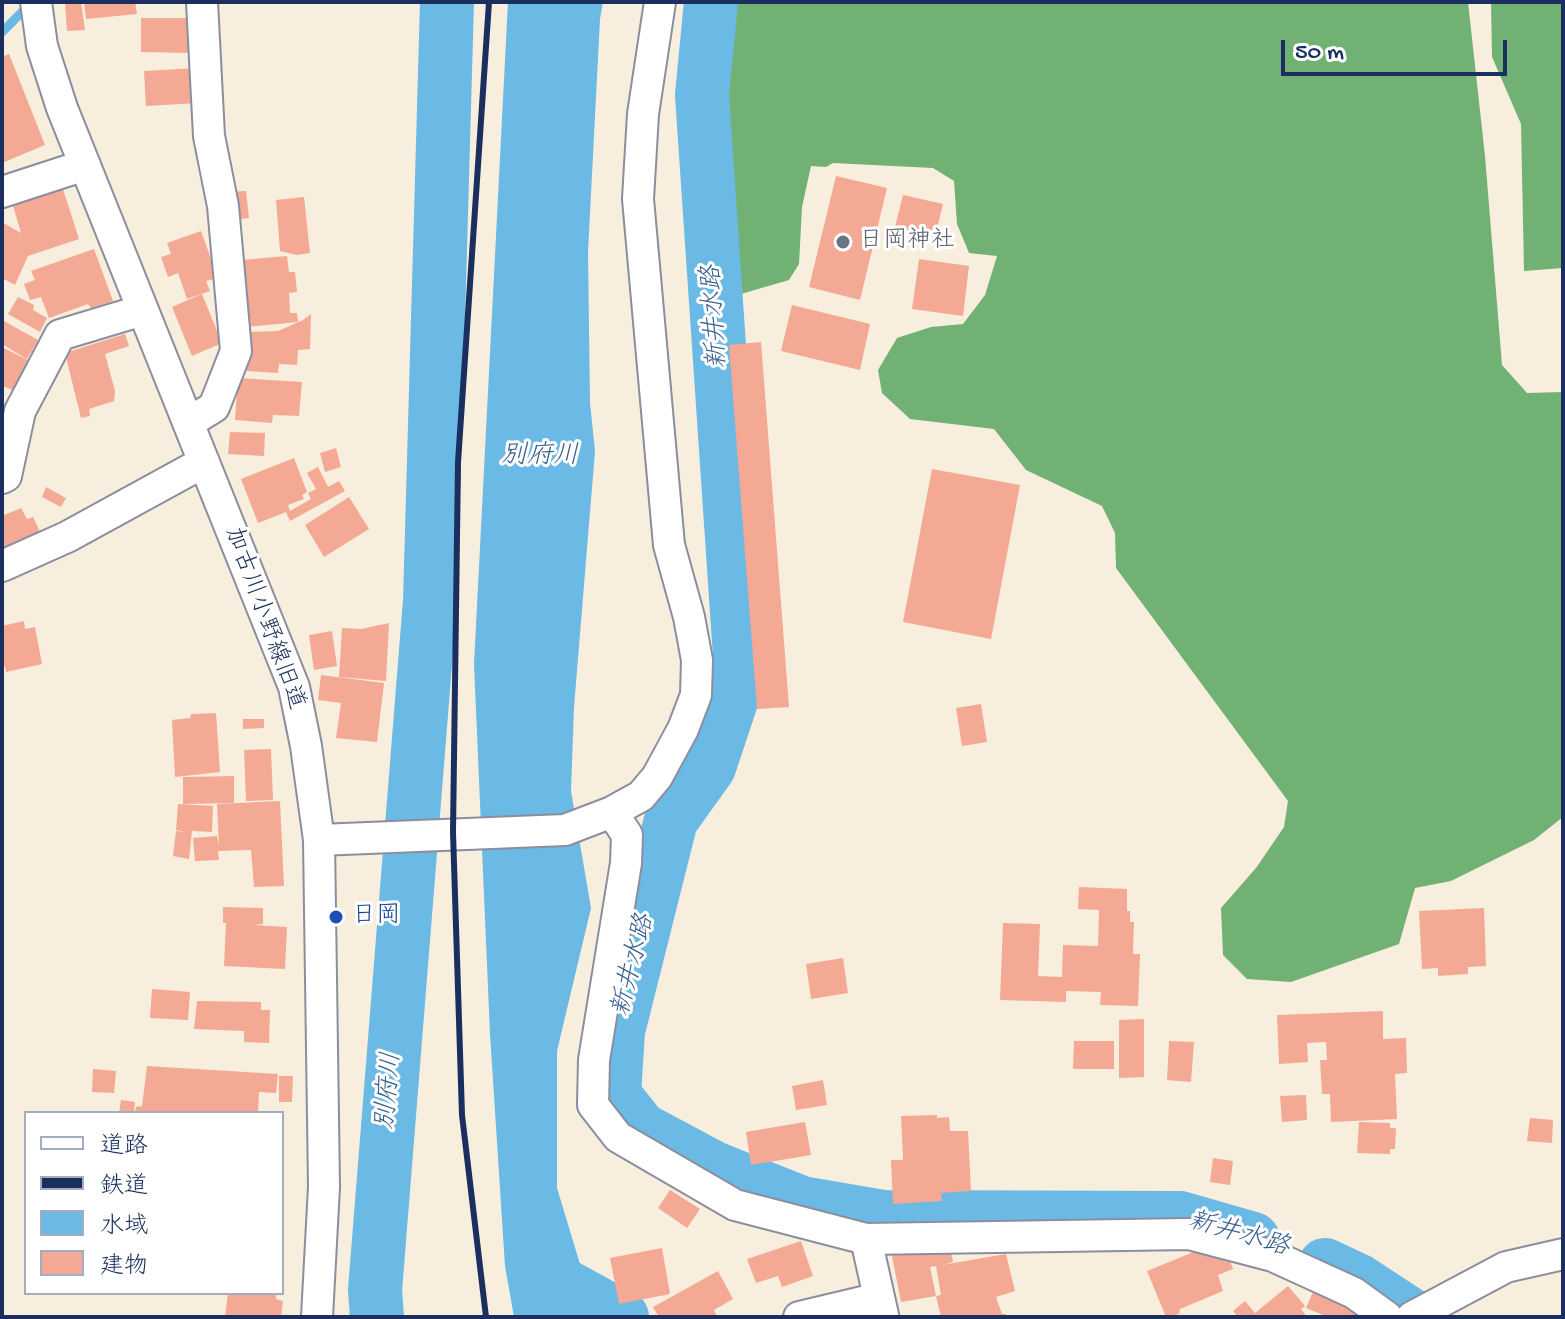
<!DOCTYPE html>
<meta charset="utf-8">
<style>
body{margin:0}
#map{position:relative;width:1565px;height:1319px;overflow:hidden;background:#f8eedd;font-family:"Gochi Hand","Klee One",sans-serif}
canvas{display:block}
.frame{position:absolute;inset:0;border:4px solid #1b2f5e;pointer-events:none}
.legend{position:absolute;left:24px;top:1111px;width:260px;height:184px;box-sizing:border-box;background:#fff;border:2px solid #a4acbf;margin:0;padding:10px 14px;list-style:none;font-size:24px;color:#1b2f5e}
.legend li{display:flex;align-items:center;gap:16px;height:40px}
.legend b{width:40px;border:2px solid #a4acbf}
.scale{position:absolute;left:1281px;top:40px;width:226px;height:36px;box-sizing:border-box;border:4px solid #1b2f5e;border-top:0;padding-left:10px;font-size:24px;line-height:28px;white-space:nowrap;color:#1b2f5e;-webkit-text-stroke:6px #fff;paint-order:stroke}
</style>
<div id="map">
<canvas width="1565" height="1319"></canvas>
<div class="frame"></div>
<ul class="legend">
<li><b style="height:10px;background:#fff"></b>道路</li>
<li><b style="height:10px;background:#1b2f5e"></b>鉄道</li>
<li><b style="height:22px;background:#6bb9e5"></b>水域</li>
<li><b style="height:22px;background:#f3a993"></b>建物</li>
</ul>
<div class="scale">50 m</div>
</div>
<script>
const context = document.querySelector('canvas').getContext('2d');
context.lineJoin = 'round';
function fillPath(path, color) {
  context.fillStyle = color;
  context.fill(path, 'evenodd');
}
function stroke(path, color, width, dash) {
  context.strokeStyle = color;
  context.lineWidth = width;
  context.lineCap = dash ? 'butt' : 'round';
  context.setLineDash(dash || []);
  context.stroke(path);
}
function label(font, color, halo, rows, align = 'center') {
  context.font = font + ' "Gochi Hand","Klee One",sans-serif';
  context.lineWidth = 6;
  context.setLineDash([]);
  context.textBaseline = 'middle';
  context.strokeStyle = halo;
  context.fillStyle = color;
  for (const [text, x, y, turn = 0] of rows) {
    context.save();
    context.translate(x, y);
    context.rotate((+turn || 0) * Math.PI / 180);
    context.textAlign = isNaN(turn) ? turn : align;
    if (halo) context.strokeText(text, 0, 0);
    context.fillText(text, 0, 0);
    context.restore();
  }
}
fillPath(new Path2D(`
 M710 2H1468L1485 156 1502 365 1527 393 1563 392V817L1534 840 1451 881 1415 888 1399 944 1291 982 1247 979 1223 955 1221 908 1256 868 1284 827 1288 801 1116 568 1115 533 1102 506 1026 470 994 429 910 419 882 393 878 370 897 338 931 327 963 324 985 295 997 256 969 253 957 224 954 181 933 168 833 163 826 167 811 166 802 207 799 264 789 280 734 296 713 269 699 170 698 73Z
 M1491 2H1563V268L1524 271 1521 124 1492 57Z`), '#71b174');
fillPath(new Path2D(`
 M508 2H603L600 19 588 252 590 403 595 451 574 707 571 791 591 908 557 1051V1188L583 1274 592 1317H514L505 1266 490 1034 474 664Z`), '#6bb9e5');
stroke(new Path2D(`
 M2 32 30 4
 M354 1317 406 671 417 483 427 2
 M369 1317 368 1284 378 1147 414 707 427 472V405`), '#6bb9e5', 9);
stroke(new Path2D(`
 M711 2 702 95 741 671 709 767 671 820 618 1031 614 1095 641 1129 714 1168 802 1203 884 1217 1180 1218 1253 1239
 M541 1250 549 1277 622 1317
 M1325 1265 1359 1281 1414 1317
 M377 1317 375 1290 430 601 447 2`), '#6bb9e5', 54);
fillPath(new Path2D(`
 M65 2H81L85 30 67 31Z
 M84 2H135L137 14 86 19Z
 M141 18H191V53L141 52Z
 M9 54 45 145 2 163V57Z
 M198 68 199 103 146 106 144 71Z
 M836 176 887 188 860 300 809 287Z
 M63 189 79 239 28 256 15 285 2 278V222L21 233 13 206Z
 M246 191 249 218 233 220 230 192Z
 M903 195 943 204 935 237 895 227Z
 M304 197 310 253 297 255 280 251 276 200Z
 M201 231 218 278 206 281 210 291 187 299 178 273 168 277 161 257 171 254 167 243Z
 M94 249 113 301 91 308 88 304 49 318 41 297 30 300 24 284 35 280 31 271Z
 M287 256 289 272H295L297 292 289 293 290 313H297L298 322 247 327 241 260Z
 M919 259 969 266 963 316 912 309Z
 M202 294 222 343 192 356 172 307Z
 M18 297 34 305 33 310 47 318 40 332 8 314Z
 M792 305 870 324 860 370 781 351Z
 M311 314 310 349 298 350 297 365 279 364 278 373 247 371 245 332 278 331 303 320Z
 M4 321 38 340 27 359 2 344Z
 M125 334 129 346 105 354 115 391 114 401 89 409 90 416 81 418 65 353Z
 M761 342 789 707 757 709 729 345Z
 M2 347 28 360 13 390 2 386Z
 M238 378 302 382 299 416 273 415 272 423 235 420Z
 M230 432 265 433 264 456 228 454Z
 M336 448 341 467 325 472 320 453Z
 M294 458 307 492 302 495 304 499 288 505 290 511 311 499 308 493 316 489 307 473 318 467 328 487 339 481 345 491 290 521 286 512 258 523 241 479Z
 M932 469 1020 485 991 639 903 622Z
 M46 487 66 498 61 507 42 497Z
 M349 497 369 529 324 557 305 525Z
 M21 508 27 519 33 517 42 536 2 554V516Z
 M24 621 25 629 35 627 42 664 6 672 5 666H2V626Z
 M389 623 386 681 339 677 342 628 361 629Z
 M332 631 337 666 314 670 309 635Z
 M321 675 384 683 377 742 336 738 341 703 318 700Z
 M981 704 987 742 962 746 956 708Z
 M216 713 220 772 175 777 172 720 190 718 191 714Z
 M243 719H264V728L243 729Z
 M271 749 273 800 246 801 244 750Z
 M234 776V803L183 804V777Z
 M280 801 284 886 254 887 251 850 218 851 219 860 195 861 193 838 217 836 219 846 217 804Z
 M178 804 213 806 212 832 192 831 189 859 173 856 176 831 186 832 176 830Z
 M1079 887 1127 889V911H1130V922H1134L1133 954H1140L1138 1006 1100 1005 1101 992 1066 991V1002L1000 1000 1003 923 1040 924 1038 976 1062 977 1063 945 1098 946 1099 910 1078 909Z
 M223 907 263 908V924L253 925 287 927 285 969 224 966 226 923H223Z
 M1484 908 1486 966 1468 967V974L1438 976V968L1422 969 1419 911Z
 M843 958 848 993 811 999 806 964Z
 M152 989 190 992 188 1020 150 1018Z
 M197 1001 261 1002V1010H270L269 1043 244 1042V1031L194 1029Z
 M1383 1011V1039L1406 1038 1407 1073 1395 1074 1397 1119 1331 1122 1330 1094H1322L1320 1060H1327L1326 1042 1307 1043 1308 1062 1279 1064 1277 1015Z
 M1144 1019V1077L1119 1078V1020Z
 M1074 1041H1114V1069H1073Z
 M1169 1041 1194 1042 1191 1082 1167 1080Z
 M147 1066 278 1074 276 1093 259 1092 258 1113H135L136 1107 142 1106Z
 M93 1069 116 1071 114 1093 92 1092Z
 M279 1076H293L292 1102H279Z
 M823 1080 827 1105 796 1110 792 1086Z
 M1306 1095 1307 1120 1282 1122 1280 1096Z
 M121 1100 135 1102 134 1113H119Z
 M937 1115V1118L949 1117 950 1131H968L971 1191 941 1193 942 1201 893 1204 891 1160H903L901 1116Z
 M1530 1118 1553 1120 1552 1143 1527 1141Z
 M805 1122 811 1155 751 1165 746 1132Z
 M1359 1122 1390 1123V1128H1396L1395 1149H1390V1154L1357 1153Z
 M1213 1158 1233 1161 1230 1185 1210 1182Z
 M670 1190 700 1209 687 1228 658 1208Z
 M948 1237 953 1262 942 1265 1006 1254 1015 1291 996 1297 1002 1314H1006V1317H941L936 1296 941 1295 936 1266 930 1267 936 1296 901 1302 890 1246Z
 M801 1241 813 1276 782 1287 778 1276 756 1283 747 1259Z
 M1206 1247 1209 1255 1226 1250 1233 1269 1218 1275 1223 1291 1180 1309 1179 1314 1166 1317 1147 1271Z
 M662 1248 670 1294 619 1304 610 1258Z
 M718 1271 733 1299 714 1310 717 1317H659L653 1307Z
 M1316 1285 1360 1305 1355 1317H1322L1323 1315 1306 1308Z
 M1288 1286 1305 1306 1301 1309 1307 1317H1238L1233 1311 1245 1301 1255 1313Z
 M228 1293H276V1299L283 1301 281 1317H225Z`), '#f3a993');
const minor = new Path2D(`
 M36 2 42 46 62 108 294 687 306 746 319 840 324 1187 317 1317
 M2 192 85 165
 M188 423 214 407 236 351 223 206 209 136 202 2
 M2 478 6 476 20 411 60 335 143 310
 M2 566 67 537 204 462
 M612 812 627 835 626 863 594 1060 593 1105 618 1137 735 1205 866 1239 1189 1234 1273 1256 1354 1293 1387 1317
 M319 840 565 830 612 812 641 796 657 777 683 729 696 695 697 660 689 617 669 545 638 199 643 114 660 2
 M866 1239 883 1315
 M799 1317 879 1298
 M1412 1317 1506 1267 1563 1254`);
stroke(minor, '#8a8e9e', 34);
stroke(minor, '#fff', 30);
stroke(new Path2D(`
 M486 1317 462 1115 453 832 458 462 489 2`), '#1b2f5e', 6);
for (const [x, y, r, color] of [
 [843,242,8,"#6b7280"],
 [336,917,8,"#1a4fb4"]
]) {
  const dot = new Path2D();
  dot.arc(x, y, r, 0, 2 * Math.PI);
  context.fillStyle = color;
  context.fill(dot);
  stroke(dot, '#fff', 3);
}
label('24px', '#5b616d', '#fff', [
 ["日岡神社",859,242]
], 'left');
label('24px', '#1b2f5e', '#fff', [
 ["加古川小野線旧道",263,619,70]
]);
label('24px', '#164399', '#fff', [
 ["日岡",352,917]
], 'left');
label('italic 26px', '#375f8d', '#fff', [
 ["新井水路",717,317,-94],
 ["別府川",540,458],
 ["新井水路",635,966,-76],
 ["別府川",391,1091,-85],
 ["新井水路",1238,1236,16]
]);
</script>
